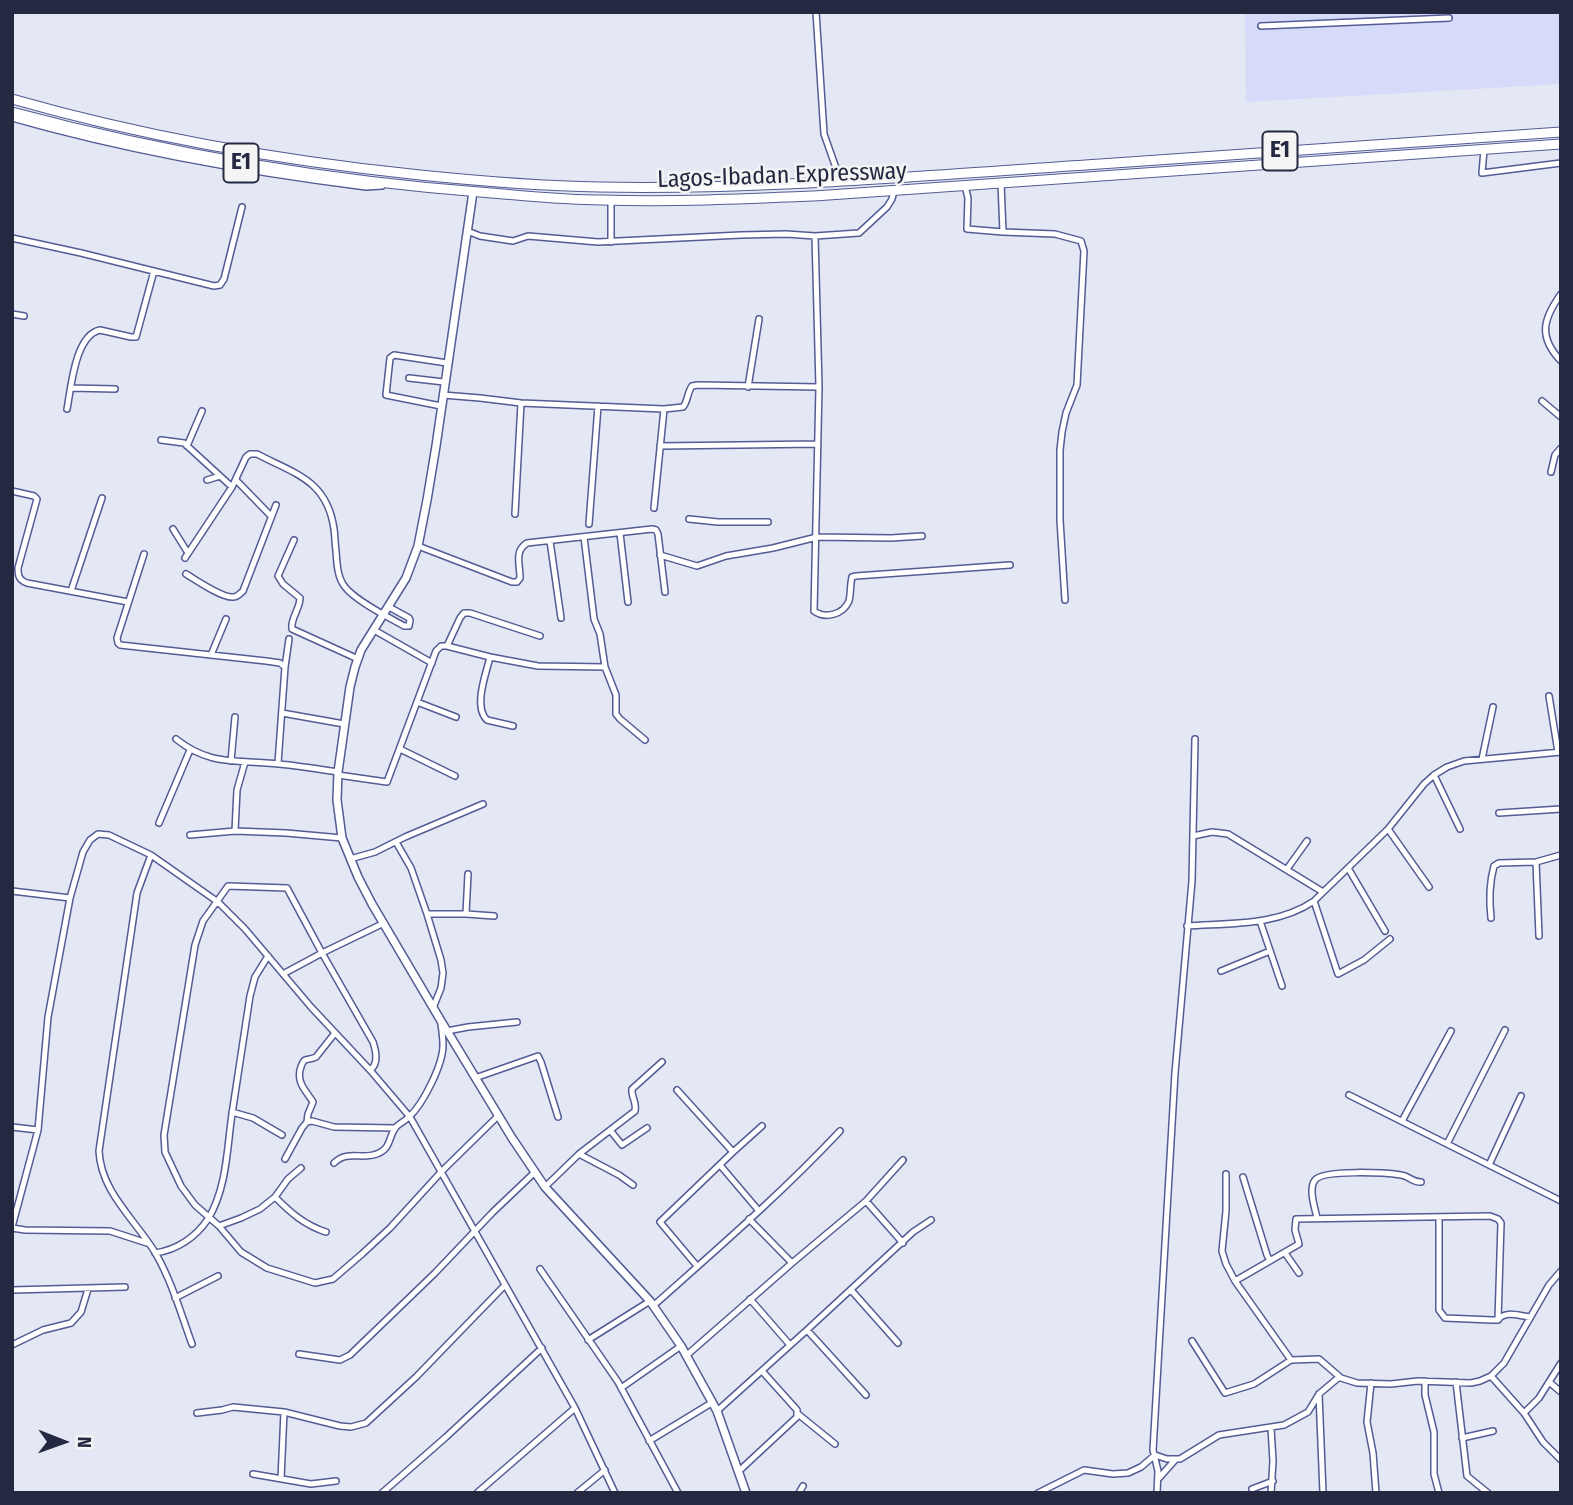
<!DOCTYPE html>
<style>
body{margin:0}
#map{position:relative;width:1573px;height:1505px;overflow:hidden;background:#e4e7f4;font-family:"Fira Sans Condensed",sans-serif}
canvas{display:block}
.frame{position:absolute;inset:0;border:14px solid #242941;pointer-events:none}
.north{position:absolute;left:28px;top:1407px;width:70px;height:70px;-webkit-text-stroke:5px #f4f4f4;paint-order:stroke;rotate:91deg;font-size:19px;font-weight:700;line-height:28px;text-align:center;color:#242941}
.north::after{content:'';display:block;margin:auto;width:24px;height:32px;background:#242941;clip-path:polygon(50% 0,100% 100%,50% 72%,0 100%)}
</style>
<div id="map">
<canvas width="1573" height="1505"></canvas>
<div class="frame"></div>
<div class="north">N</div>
</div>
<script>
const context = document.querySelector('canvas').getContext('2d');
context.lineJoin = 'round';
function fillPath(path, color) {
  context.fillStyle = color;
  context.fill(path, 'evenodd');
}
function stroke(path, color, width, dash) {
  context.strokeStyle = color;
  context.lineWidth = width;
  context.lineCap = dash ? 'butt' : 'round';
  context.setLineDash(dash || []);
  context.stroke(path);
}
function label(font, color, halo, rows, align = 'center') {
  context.font = font + ' "Fira Sans Condensed",sans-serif';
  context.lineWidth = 5;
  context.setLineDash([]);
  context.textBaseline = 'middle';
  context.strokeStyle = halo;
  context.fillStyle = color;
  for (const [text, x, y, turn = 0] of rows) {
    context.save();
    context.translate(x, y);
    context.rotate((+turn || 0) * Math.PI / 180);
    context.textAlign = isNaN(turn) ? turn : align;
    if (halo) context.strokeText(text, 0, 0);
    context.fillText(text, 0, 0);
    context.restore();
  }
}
fillPath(new Path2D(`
 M1245 12H1561V84L1246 102Z`), '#d5dbf8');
const street = new Path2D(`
 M816 12 824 134 836 168 843 181
 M1261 26 1449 18
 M12 118C128 151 247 172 366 187L382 186
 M1484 150 1482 173 1561 163
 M1001 183 1003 232
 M965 186 968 198 967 229 1003 232 1055 234 1081 241 1084 251 1077 385 1066 413 1062 432 1060 450V520L1065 600
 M467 231 480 236 513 241 528 236 598 242 741 235 786 234 815 236 859 233 887 207 892 199 894 191
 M815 236 819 387 814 611C825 619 843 615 849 601 851 593 850 585 852 577L856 576 1010 565
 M12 238 81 253 214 286 220 285 224 279 242 207
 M611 242V200
 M1561 294C1543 319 1538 337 1561 361
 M12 314 24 316
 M409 378 444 382
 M748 387 759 319
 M71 388 115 389
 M443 395 480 398 521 403 664 409 683 407C688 401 687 393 692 386L698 385 819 387
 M1542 401 1561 417
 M441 406 386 395 390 358 394 355 447 363
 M67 409C71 388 75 335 100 330L131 337H136L154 271
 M161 440 184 443 232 487
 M187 446 202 411
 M660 446 818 444
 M1551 472 1555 455 1561 448
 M207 480 220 476
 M236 480 271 516
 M12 491 34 496 37 499 18 568C18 576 19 580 27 583L128 602
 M654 508 664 409
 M515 514 521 403
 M689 519 718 522H768
 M589 524 598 406
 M173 529 188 553
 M620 533 628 602
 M584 537 594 619 600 634 605 667 616 695V714L620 719 645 740
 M294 540 278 576 283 584 300 598C300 609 290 619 292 629L358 659
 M550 541 561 618
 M418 546 512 582H517L520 578C520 564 514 551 527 543L652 529 656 530 658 534 665 592
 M144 554 117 638 118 643 120 645 266 661 280 663 285 667 278 763
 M660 555 697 566 726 556 773 548 817 537 891 538 922 536
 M185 558 232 487 246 457 250 454H257C295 474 327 480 334 529 335 536 335 544 336 551 337 563 337 577 345 587 356 601 388 617 404 626H409L410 620 409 618 389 607
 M186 574C196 580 222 598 233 597 238 597 239 594 243 591L276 505
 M71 591 102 498
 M374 630 432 663
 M447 646 460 618 464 613H470L540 636
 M211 655 226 619
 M490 657C486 674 473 707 487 720L513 726
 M285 667 289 639
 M1549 696 1558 752
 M417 702 456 717
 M282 713 344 724
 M176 739C211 767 238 759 279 764 299 766 318 769 338 772
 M400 749 455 776
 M1482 759 1493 707
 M231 761 235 717
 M338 775 387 782 436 651 441 646H447L490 657 538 666 605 667
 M1434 775 1460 829
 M1499 813 1561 809
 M159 823 190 750
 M1388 829 1429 887
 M235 831 237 790 245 762
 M190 835 235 831 286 833 342 838
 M1193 836 1212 832 1228 834 1323 892
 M396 842 411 868 427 914 441 960 443 973 441 988 433 1008
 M151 855 137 893 99 1151C101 1193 136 1220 156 1254 172 1282 181 1314 192 1344
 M350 859 375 852 405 837 483 804
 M1536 862 1539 936
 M1348 868 1385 931
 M1287 869 1307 841
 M12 891 70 898
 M1314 901 1338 974 1364 960 1390 939
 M427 914H466L494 916
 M466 914 468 874
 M1491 918C1489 900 1489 884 1494 866L1499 863 1536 862 1561 855
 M1260 921 1282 986
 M1187 926C1229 923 1278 926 1314 901L1388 829 1424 784 1434 775 1447 767 1464 761 1561 752
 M1221 971 1270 951
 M283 974 322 953 384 923
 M447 1031 468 1027 517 1022
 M370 1070C379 1064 376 1051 373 1042L322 953 287 888 228 886 203 921 195 945 164 1135 165 1152 181 1186 195 1205 219 1226 241 1252 267 1268 315 1283 333 1279 362 1254 390 1228 442 1171 498 1116
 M475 1078 538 1056 541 1062 558 1117
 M677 1090 733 1152 660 1222 697 1266
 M1349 1095 1561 1201
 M232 1112 253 1118 282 1135
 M1402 1121 1451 1031
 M307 1122 308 1114 313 1102C307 1092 297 1084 300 1070 301 1067 302 1062 305 1060 308 1059 312 1059 316 1057L335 1033
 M12 1127 38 1130
 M610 1130 622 1145 647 1128
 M1447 1144 1505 1030
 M733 1152 762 1126
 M579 1154 635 1111C637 1102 631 1097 632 1089L662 1062
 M285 1159 302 1128 307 1122 312 1121 334 1127 395 1128
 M334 1163C348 1149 363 1161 379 1153 391 1148 389 1135 396 1127 400 1123 405 1121 409 1117 423 1104 443 1065 443 1045 443 1038 442 1031 441 1024
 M720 1165 759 1211
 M1489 1165 1521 1096
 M1243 1177 1267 1255 1270 1261
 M545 1187 579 1154 619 1175 633 1185
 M275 1197C290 1212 304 1225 326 1232
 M866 1201 903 1243
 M1317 1218C1315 1208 1308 1189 1315 1180 1323 1169 1387 1173 1401 1175 1410 1176 1411 1182 1421 1182
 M1439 1218V1310L1445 1318 1492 1320H1498C1505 1310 1519 1316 1530 1317
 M749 1219 792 1263
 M219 1226 241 1218 260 1209 275 1197 288 1179 301 1168
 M12 1227 38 1130 48 1017 70 898 83 852 90 840 98 834 109 835 151 855 218 902 245 929 311 1007 370 1070 410 1117 575 1408 615 1493
 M12 1228 25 1230 110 1231 147 1243
 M155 1253C177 1250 196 1237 208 1219 227 1188 227 1148 232 1114 238 1075 244 1035 250 996L255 977 268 956
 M1285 1253 1299 1273
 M540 1269 618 1382 678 1493
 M1235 1281 1299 1244 1295 1230 1296 1219 1490 1216 1498 1219 1501 1223 1498 1320
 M12 1290 125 1287
 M851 1290 898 1343
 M175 1298 218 1276
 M750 1299 790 1345
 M653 1306C717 1249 782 1193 840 1131
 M807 1330 866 1395
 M588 1340 650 1301
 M1192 1341 1225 1393 1254 1384 1291 1360 1235 1281 1226 1264 1222 1251 1226 1211V1174
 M12 1345 43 1330 71 1323 81 1312 88 1289
 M299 1354 340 1360 350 1355 435 1273 493 1212 535 1172
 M687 1355 792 1263 866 1201 903 1160
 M1291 1360 1319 1359 1341 1378 1357 1383 1391 1384 1418 1381 1471 1383 1480 1381 1491 1376 1504 1363 1549 1285 1561 1271
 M1561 1363 1539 1398 1524 1413 1543 1442 1561 1460
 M1491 1376 1524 1413
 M1425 1381V1395L1434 1432V1474L1439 1493
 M1456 1382 1467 1476 1488 1493
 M1549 1382 1561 1392
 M1371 1383 1367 1422 1373 1453 1376 1493
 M621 1388 681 1346
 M1319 1394 1323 1493
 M717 1411 807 1330 913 1232 931 1220
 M197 1413 222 1410 233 1407 284 1412 340 1426 351 1427 366 1423 416 1377 505 1285
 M798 1414 835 1444
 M1271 1428 1273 1461 1271 1493
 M1462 1438 1493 1431
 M649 1441 713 1402
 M739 1471 797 1417V1410L762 1371
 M253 1474 311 1484 336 1481
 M1159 1478 1175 1460
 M281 1479 284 1412
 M1252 1489 1273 1481
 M382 1493 446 1437 542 1348
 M477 1493 575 1408
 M577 1493 605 1470
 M799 1493 803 1486
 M1038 1493 1084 1470 1113 1474 1128 1473 1141 1467 1155 1455 1167 1459H1180L1219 1435 1284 1425 1308 1412 1319 1394 1338 1378H1341
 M1157 1493 1158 1471 1153 1450 1175 1073 1192 881 1195 739`);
const secondary = new Path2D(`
 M473 192 436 446 427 500 418 546 406 578 361 650 355 667 350 687 338 772 337 800 342 838 358 877 372 904 441 1021 512 1138 545 1187 650 1301 681 1346 717 1411 746 1493`);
const highway = new Path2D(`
 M12 99C145 137 283 161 420 175 479 181 539 186 599 187 767 190 933 175 1100 164 1253 153 1407 143 1561 132
 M12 112C169 154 329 181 491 193 528 196 565 200 602 200 673 202 743 199 814 196L1561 144`);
stroke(street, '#535c94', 8);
stroke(secondary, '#535c94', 10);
stroke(highway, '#535c94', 11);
stroke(street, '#fff', 5);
stroke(secondary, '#fff', 7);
stroke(highway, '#fff', 9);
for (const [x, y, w] of [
 [1280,151,35],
 [241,163,35]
]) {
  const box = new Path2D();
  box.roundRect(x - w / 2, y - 19.5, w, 39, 5);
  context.fillStyle = '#f4f4f4';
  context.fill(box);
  stroke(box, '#242941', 2);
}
label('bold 23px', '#242941', null, [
 ["E1",1280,151],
 ["E1",241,163]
]);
label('24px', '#242941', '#f4f4f4', [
 ["Lagos-Ibadan Expressway",782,176,-2]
]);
</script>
